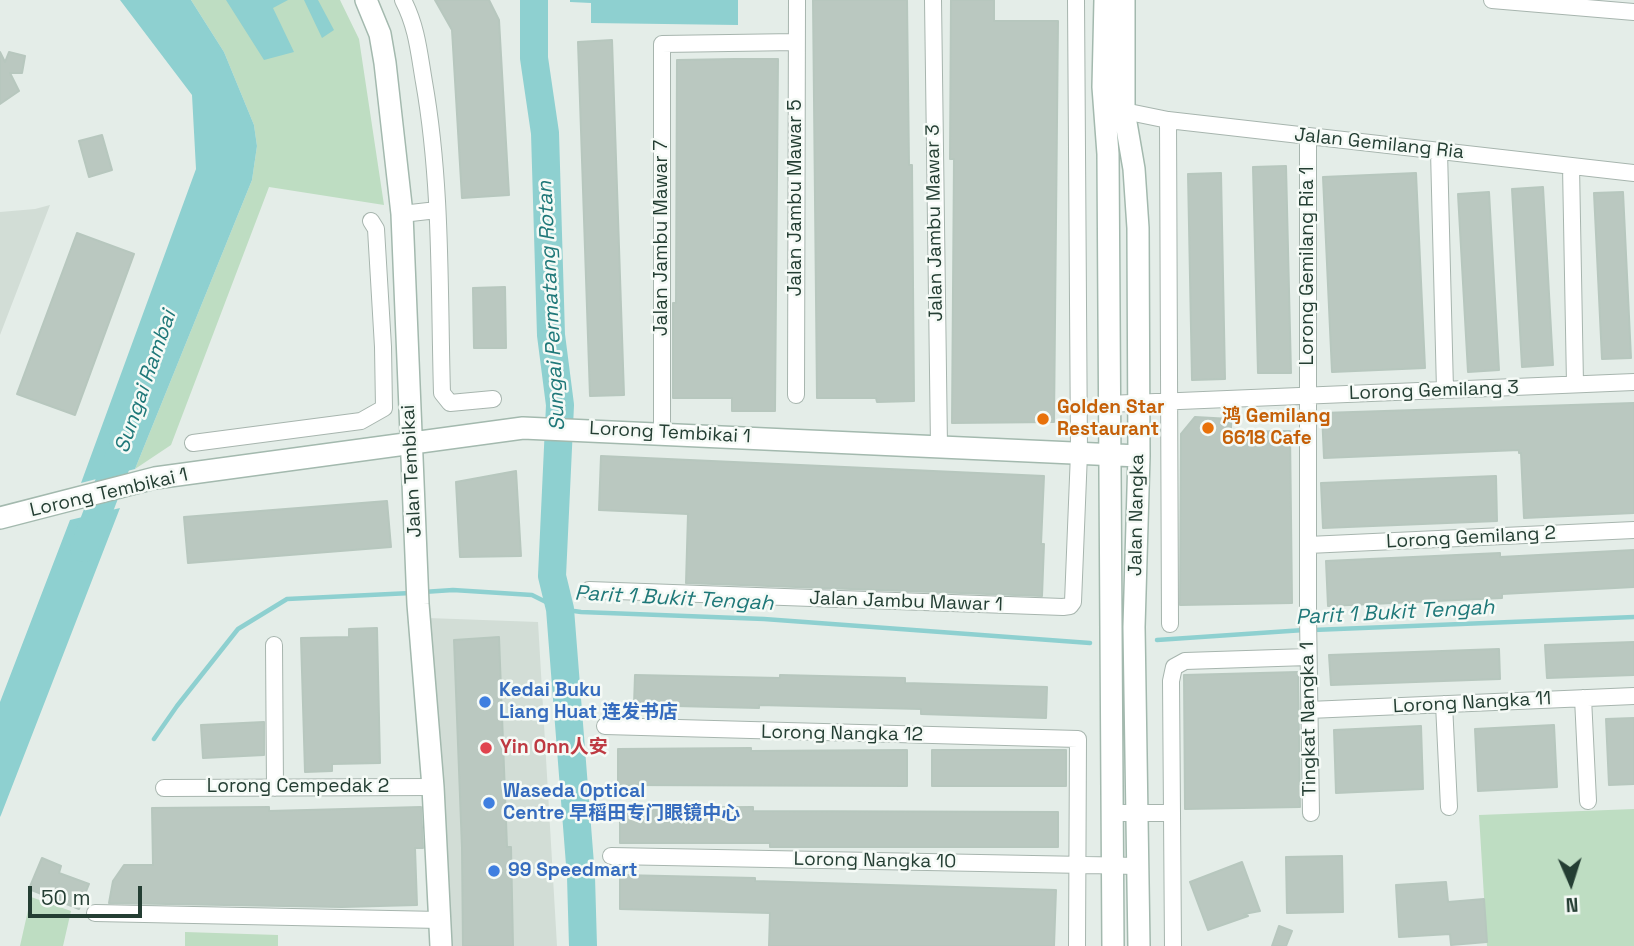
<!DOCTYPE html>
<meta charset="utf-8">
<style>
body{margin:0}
#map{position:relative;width:1634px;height:946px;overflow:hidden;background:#e4ede8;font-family:"Space Grotesk",sans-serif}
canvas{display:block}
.north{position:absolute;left:1536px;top:848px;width:70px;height:70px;-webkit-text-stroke:5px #f5faf6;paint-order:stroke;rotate:177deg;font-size:19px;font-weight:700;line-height:28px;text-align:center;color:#243e33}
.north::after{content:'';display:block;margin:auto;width:24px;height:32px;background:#243e33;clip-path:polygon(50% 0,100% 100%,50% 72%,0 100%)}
.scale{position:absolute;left:28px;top:886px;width:114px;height:32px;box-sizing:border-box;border:4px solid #243e33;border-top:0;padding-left:9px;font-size:21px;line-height:24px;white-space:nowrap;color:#243e33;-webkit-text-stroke:5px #f5faf6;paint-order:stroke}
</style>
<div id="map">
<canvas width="1634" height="946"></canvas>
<div class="north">N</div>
<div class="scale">50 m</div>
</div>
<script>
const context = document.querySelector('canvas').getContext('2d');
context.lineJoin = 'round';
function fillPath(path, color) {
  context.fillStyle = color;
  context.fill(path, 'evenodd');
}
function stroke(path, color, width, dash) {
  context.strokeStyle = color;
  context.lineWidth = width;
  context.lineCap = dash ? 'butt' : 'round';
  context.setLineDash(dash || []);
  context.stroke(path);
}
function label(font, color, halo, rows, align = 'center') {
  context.font = font + ' "Space Grotesk","Noto Sans SC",sans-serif';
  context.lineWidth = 5;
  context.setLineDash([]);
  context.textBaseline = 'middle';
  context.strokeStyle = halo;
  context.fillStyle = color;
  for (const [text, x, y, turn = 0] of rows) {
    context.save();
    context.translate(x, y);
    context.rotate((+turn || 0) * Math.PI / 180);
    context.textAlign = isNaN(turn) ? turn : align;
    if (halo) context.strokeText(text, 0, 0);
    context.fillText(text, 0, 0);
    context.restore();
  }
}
fillPath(new Path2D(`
 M50 205 0 335V212L35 209Z
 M428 618 538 622 557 946H449Z`), '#d2ddd6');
fillPath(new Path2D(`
 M191 0H340L359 39 384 205 269 187 171 445 135 469 252 180 257 146 254 125 224 52Z
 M1634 809V946H1487L1479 815Z
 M31 897 71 911 63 946H20Z
 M185 932 278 935V946H185Z`), '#beddc2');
fillPath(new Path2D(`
 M120 0H191L224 52 254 125 257 146 252 180 135 469 81 483 196 169 192 95Z
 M226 0H288L273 8 294 52 264 60Z
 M304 0H318L334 30 322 38Z
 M570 0H738V25L591 23V3L570 2Z
 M120 508 1 815 0 817V702L70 520Z`), '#8ed0d0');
stroke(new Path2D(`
 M423 592 453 590 532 595 560 609 581 612 764 619 1090 643
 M1313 630 1634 617
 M1157 640 1304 630
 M154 739 177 706 238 629 287 599 411 593`), '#8ed0d0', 4.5);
stroke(new Path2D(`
 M534 0V58L545 133 551 335 560 405 552 576 560 609 581 877 583 946
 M84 548 126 439`), '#8ed0d0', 28);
const building = new Path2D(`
 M435 0H489L499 20 509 195 462 198 452 30Z
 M813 0H907L909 165H912L914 401 877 402 876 398H817Z
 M951 0H994V21H1058L1054 422 952 423 954 159H950Z
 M612 40 624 395 590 396 578 42Z
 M0 52 5 62 9 52 25 56 22 73H10L19 91 0 104Z
 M735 59H778L775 411H732V398H673V303H676L677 60Z
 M102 135 112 170 89 177 79 141Z
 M1286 166 1291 373H1258L1253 167Z
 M1221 173 1225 379 1192 380 1188 174Z
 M1416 173 1425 368 1332 372 1323 177Z
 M1543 187 1553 365 1522 367 1512 189Z
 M1489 192 1499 370 1468 372 1458 194Z
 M1623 192 1631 358 1602 359 1594 193Z
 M77 233 134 254 75 415 17 394Z
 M505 287 506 348H474L473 288Z
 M1634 403V513L1524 518 1521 453H1519V450L1324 458 1322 413Z
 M1195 417 1231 419V432L1290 431 1292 603 1180 605 1181 434Z
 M601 456 1044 476 1041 544H1044L1042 596 686 583 688 514 599 510Z
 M516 471 521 556 460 557 456 482Z
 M1496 476 1497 521 1323 528 1321 483Z
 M387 501 391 547 188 563 184 517Z
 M1634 550V587L1502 594V598L1328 606 1326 561 1500 553V557Z
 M377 628 380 763 332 764V771L305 772 301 638 349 637V629Z
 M499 637 507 847H511L513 946H463L462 848 454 640Z
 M1634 642V675L1547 678 1545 645Z
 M1499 649 1500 679 1331 685 1329 655Z
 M1298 672 1300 807 1185 809 1184 675Z
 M635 675 780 678V675L905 678V683L1047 687 1046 718 921 714V709L759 705V708L634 705Z
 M1634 718V784L1609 785 1606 719Z
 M264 722V755L203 758 201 725Z
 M1554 725 1557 787 1478 791 1475 729Z
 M1421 726 1423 789 1336 793 1334 730Z
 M751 748V751L907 750V786L618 785V749Z
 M932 750H1066V786H932Z
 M269 807V811L421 807 423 848H415L417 905 342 907 109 903 113 881 124 865H153L152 808Z
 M753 807V811L1058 812V847H770V843H620V808Z
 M1342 856 1343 912 1287 913 1286 857Z
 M42 858 61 866 59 873 89 884 79 909 29 889Z
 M1242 862 1260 911 1244 914 1248 916 1208 930 1190 882Z
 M620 875 755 878V881L1056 890 1054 946H769L770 913 620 909Z
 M1446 882 1448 902 1484 899 1487 942 1451 945 1450 934 1399 937 1396 885Z
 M1279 926 1292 931 1286 946H1272Z`);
fillPath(building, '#bac8c0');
stroke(building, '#b7c7be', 2);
const street = new Path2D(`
 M403 0C417 27 419 53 424 82 442 184 439 289 442 393L450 403 493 399
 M933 0 939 446
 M1492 0 1634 12
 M1124 111 1168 120 1634 173
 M1168 120 1170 624
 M1308 136V617L1311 813
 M1439 151 1445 390
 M1571 166 1575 384
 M402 214 437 210
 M796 395 797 0
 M1108 404 1634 382
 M662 433V44L796 42
 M193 443 361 421 384 408 383 347 376 229 371 221
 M1308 545 1634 530
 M589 590 1063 607 1070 606 1073 602 1079 453 1076 0
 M274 645 275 788
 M1583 698 1588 801
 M1444 704 1449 807
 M1309 710 1634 696
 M605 726 1078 739 1077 946
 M164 788 433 787
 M1112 813H1172
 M611 856 1138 866
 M95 913 440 920
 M1173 946 1171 681 1174 667 1185 661 1308 657`);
const secondary = new Path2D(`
 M366 0 380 34 385 63 402 214 418 604 433 787 441 946
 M1105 0 1103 87 1108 154 1113 946
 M1124 0V111L1134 169 1138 228 1139 456 1134 627 1139 946
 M0 518 155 478 523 428 1139 456`);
stroke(street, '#a7b5ae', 18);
stroke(secondary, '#a3b9ae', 24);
stroke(street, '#fff', 16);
stroke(secondary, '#fff', 21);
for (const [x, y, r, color] of [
 [1043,419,7,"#e8710a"],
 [1208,428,7,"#e8710a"],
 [485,702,7,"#3f7fe0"],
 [486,748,7,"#e0444e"],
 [489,803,7,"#3f7fe0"],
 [494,871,7,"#3f7fe0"]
]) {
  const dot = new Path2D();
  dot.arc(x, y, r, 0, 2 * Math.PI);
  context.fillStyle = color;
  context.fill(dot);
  stroke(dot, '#f5faf6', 2.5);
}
label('19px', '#243e33', '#f5faf6', [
 ["Jalan Gemilang Ria",1379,144,6],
 ["Jalan Jambu Mawar 5",796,198,-90],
 ["Jalan Jambu Mawar 3",935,223,-91],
 ["Jalan Jambu Mawar 7",662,238,-90],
 ["Lorong Gemilang Ria 1",1308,266,-90],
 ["Lorong Gemilang 3",1434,391,-2],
 ["Lorong Tembikai 1",670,433,3],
 ["Jalan Tembikai",412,471,-93],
 ["Lorong Tembikai 1",109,493,-13],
 ["Jalan Nangka",1137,515,-89],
 ["Lorong Gemilang 2",1471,538,-3],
 ["Jalan Jambu Mawar 1",906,602,2],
 ["Lorong Nangka 11",1472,703,-3],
 ["Tingkat Nangka 1",1309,719,-91],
 ["Lorong Nangka 12",842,734,1],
 ["Lorong Cempedak 2",298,787],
 ["Lorong Nangka 10",875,861,1]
]);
label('bold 19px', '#c56008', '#f5faf6', [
 ["Golden Star",1057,408],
 ["Restaurant",1057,430],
 ["鸿 Gemilang",1222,417],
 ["6618 Cafe",1222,439]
], 'left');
label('bold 19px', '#366cbe', '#f5faf6', [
 ["Kedai Buku",499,691],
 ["Liang Huat 连发书店",499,713],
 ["Waseda Optical",503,792],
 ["Centre 早稻田专门眼镜中心",503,814],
 ["99 Speedmart",508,871]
], 'left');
label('bold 19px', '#be3a42', '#f5faf6', [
 ["Yin Onn人安",500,748]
], 'left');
label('italic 21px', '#1f7879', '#f5faf6', [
 ["Sungai Permatang Rotan",552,306,-93],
 ["Sungai Rambai",146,382,-71],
 ["Parit 1 Bukit Tengah",674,599,3],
 ["Parit 1 Bukit Tengah",1395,613,-3]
]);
</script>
